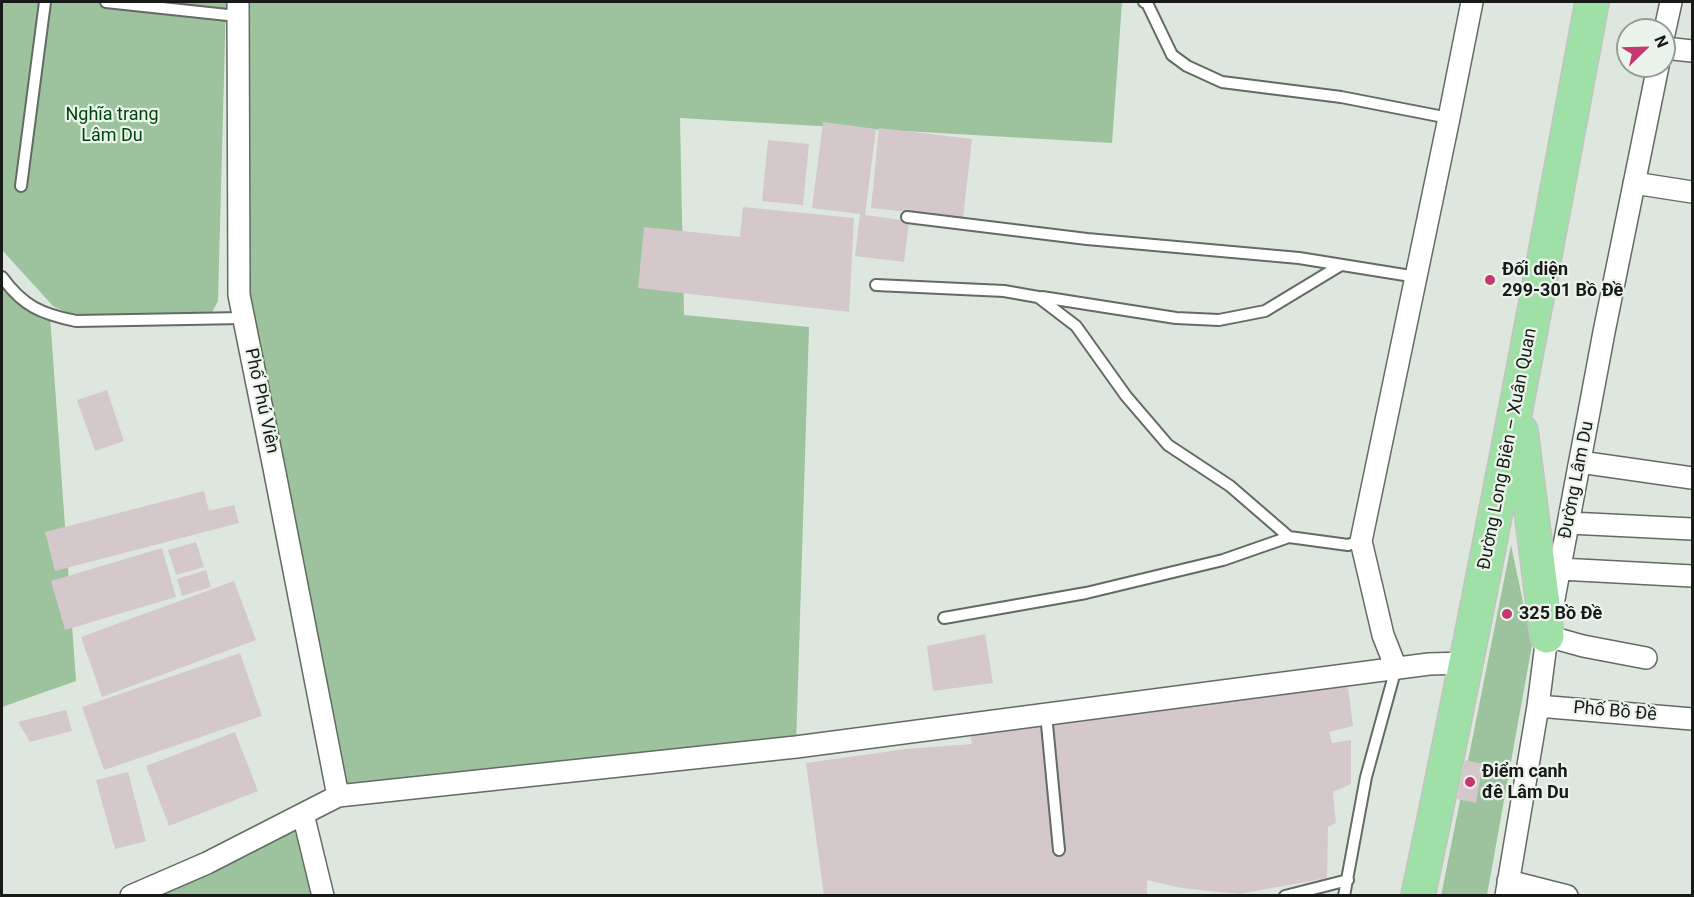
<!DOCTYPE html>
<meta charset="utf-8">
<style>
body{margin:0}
#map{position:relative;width:1694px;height:897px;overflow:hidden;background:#dde7de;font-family:Roboto,sans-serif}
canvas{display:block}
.frame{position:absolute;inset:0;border:3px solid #171a17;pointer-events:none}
.north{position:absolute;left:1616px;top:18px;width:60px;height:60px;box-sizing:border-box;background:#ebf4eb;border:2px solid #969d96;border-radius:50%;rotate:67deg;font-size:16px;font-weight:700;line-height:24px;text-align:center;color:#171a17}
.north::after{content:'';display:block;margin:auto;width:21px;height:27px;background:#c3386f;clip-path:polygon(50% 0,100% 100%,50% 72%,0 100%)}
</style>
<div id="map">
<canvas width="1694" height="897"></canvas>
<div class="frame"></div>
<div class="north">N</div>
</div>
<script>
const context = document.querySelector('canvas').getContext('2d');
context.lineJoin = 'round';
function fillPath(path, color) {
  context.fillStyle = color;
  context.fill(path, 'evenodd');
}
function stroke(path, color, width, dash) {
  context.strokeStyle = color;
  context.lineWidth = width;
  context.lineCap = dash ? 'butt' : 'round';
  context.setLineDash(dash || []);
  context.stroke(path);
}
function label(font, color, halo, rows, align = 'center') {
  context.font = font + ' Roboto,sans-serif';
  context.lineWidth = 4.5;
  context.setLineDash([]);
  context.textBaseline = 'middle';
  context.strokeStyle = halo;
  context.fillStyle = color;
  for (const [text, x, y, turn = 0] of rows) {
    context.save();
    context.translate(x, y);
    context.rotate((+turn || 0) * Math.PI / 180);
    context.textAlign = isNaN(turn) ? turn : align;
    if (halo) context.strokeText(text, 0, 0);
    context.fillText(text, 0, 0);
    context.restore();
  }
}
fillPath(new Path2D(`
 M2 2H226L218 301 210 316 78 318 53 306 2 250Z
 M241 2H1122L1112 143 680 118 684 315 809 327 796 747 338 796 243 318Z
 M2 271 50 316 76 681 2 707Z
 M1511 545 1532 645 1487 895 1441 896Z
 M292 820 311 895 126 896Z`), '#9dc29e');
fillPath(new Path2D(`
 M823 122 876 129 865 215 909 221 904 262 855 256 860 214 812 208Z
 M879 128 972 139 963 218 871 208Z
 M768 140 809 144 803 205 762 201Z
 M743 207 854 218 849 312 638 288 644 227 740 237Z
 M107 390 124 441 95 451 77 400Z
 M204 491 209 511 234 505 239 523 55 571 45 532Z
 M196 542 204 567 176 575 168 550Z
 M162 548 176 597 65 630 51 581Z
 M206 570 211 587 182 596 177 579Z
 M234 581 256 640 102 697 81 637Z
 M985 634 993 683 933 691 927 646Z
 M240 653 262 716 104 770 82 707Z
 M1348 687 1353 726 1329 732 1332 743 1351 740V784L1333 792 1336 823 1328 827 1327 878 1239 894 1182 888 1147 880V896H824L806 763 906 749 972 744 970 731 1259 694Z
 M66 710 72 731 30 742 18 722Z
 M235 732 258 791 169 826 146 766Z
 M1465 760 1483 764 1476 803 1457 799Z
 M128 772 146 841 115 849 96 780Z`), '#d5c8cb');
const lane = new Path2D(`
 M106 2 237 16
 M1144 2 1147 3 1172 55 1187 66 1222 82 1341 97 1449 118
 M21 186 45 2
 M907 217 1087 239 1299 258 1417 277
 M2 277C23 306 41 314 76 321L243 318
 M876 285 1004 291 1038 297 1076 326 1126 396 1168 445 1230 486 1289 537
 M1042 297 1176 318 1219 320 1265 311 1341 265
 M944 618 1086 593 1223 560 1289 537 1348 545 1361 541
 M1046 714 1059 850
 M1285 896 1348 880
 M1344 896 1366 777 1396 668`);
const street = new Path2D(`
 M238 2 239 295 274 468 338 796
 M1664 34 1671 2
 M1664 48 1692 51
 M1634 183 1692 192
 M1580 462 1692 478
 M1569 523 1692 529
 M1560 569 1692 576
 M1547 636 1583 646 1646 658
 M1396 668 1383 635 1361 541 1449 118 1472 2
 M1538 706 1692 719
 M303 814 323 896
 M1508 881 1567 896
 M131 896 207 863 338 796 796 747 1429 664 1466 663
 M1506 896 1538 706 1547 636 1604 332 1658 66`);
const primary = new Path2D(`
 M1521 431 1547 636
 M1418 896C1481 598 1537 300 1592 2`);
stroke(lane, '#636b63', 14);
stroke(street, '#636b63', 24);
stroke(primary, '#c3c3c3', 36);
stroke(lane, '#fff', 10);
stroke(street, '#fff', 21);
stroke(primary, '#9ee0a5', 33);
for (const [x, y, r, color] of [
 [1490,280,6,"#c3386f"],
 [1507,614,6,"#c3386f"],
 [1470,782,6,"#c3386f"]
]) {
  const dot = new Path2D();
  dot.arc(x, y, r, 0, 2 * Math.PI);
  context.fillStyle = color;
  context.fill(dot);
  stroke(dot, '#ebf4eb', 2);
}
label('18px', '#00450e', '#ebf4eb', [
 ["Nghĩa trang",112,115],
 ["Lâm Du",112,136]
]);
label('bold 18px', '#171a17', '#ebf4eb', [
 ["Đối diện",1502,270],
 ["299-301 Bồ Đề",1502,291],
 ["325 Bồ Đề",1519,614],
 ["Điểm canh",1482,772],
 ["đê Lâm Du",1482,793]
], 'left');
label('18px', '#171a17', '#ebf4eb', [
 ["Phố Phú Viên",261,401,78],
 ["Đường Long Biên – Xuân Quan",1508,449,-79],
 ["Đường Lâm Du",1577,480,-79],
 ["Phố Bồ Đề",1615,712,5]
]);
</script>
